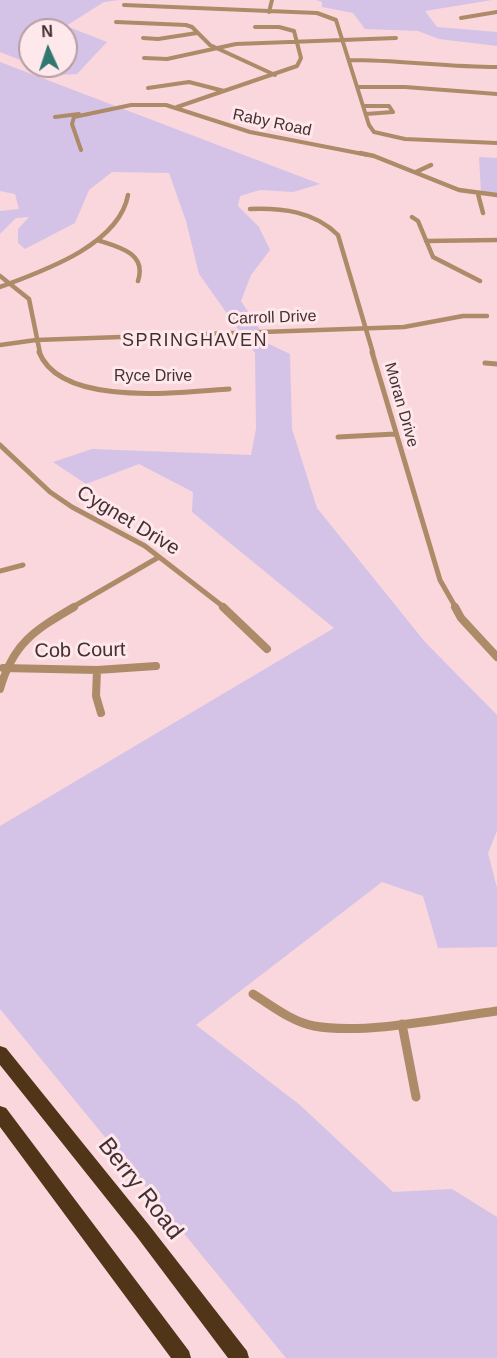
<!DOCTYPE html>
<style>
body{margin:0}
#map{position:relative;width:497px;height:1358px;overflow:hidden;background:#f9d7dd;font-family:Helvetica,sans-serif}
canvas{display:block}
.north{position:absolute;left:18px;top:18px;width:60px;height:60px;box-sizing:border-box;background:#ffe8eb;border:2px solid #b49ea1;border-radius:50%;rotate:357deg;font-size:16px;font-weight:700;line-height:24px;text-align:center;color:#442f33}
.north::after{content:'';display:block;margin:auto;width:21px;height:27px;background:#307770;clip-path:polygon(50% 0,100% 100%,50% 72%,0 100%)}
</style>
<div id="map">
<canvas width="497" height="1358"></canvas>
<div class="north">N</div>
</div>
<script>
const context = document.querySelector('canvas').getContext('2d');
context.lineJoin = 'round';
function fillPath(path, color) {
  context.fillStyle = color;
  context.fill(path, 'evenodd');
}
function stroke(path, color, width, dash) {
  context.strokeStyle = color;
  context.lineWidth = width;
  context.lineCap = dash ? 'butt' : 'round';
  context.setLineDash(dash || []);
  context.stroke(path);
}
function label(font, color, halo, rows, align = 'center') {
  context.font = font + ' Helvetica,sans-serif';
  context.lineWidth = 6;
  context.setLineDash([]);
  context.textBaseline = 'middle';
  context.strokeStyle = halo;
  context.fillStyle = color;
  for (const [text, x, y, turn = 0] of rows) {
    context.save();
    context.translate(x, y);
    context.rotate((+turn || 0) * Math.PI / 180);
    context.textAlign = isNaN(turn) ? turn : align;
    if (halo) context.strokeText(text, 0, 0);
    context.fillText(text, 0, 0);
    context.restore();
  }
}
fillPath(new Path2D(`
 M0 0H119L104 2 66 26 107 42 77 74 59 75 36 66H66V30H30V64L0 52Z
 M316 0H492L425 11 437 27 497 32V46L439 39 418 31 365 29 353 13 322 7V2Z
 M0 62 320 184 293 192 260 190 240 196 238 206 259 227 270 250 251 275 241 301 269 344 290 354 292 429 317 508 425 642 497 715V831L488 853 497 888V947L438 948 423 896 382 882 196 1025 300 1105 393 1192 452 1189 497 1217V1358H286L0 1009V826L334 628 192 512 193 492 139 464 86 484 53 462 92 449 251 455 256 429 255 353 199 274 186 221 169 173 112 172 89 190 75 223 25 249 18 243V229L29 217 16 218 0 234V211L19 209 15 194 0 191Z
 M479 157 497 158V193H481Z`), '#d4c3e6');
stroke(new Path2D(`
 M124 5 317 13 336 20 369 125 374 132 405 139 497 143
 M269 12 272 0
 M461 18 497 12
 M116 22 186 25 192 27 210 45 275 75
 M143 38 158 39 197 33
 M144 58 167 59 236 44 396 38
 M349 60C399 60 447 67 497 67
 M357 87H405L497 94
 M148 88 189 82 224 91
 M363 106H389L393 112 366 114
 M177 107 297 66 301 58 294 31 279 27H255
 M55 117 79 114
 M81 150 72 124 74 117 131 105H166L250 132 368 155`), '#ae8b68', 4);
stroke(new Path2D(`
 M360 153 374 156 459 190 497 195
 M416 172 431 165
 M478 194 483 213
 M250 209C282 208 314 211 338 235L373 353
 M412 217 418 221 433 257 480 281
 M97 240C119 247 147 253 138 281
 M426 241 497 240
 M0 276 29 299 40 353
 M0 287C43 271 119 245 128 195
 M0 345 36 340 404 327 463 316H487`), '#ae8b68', 4.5);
stroke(new Path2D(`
 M39 352C61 408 181 392 229 389
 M372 352 440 580 456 608
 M485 363 497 364
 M338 437 395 434
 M0 445 50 492 72 507 145 546 225 608
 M0 571 23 565
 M71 608 159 557`), '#ae8b68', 5);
stroke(new Path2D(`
 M223 607 267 649
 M455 607 461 618 497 657
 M3 668 97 670 156 666
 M97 670 96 696 101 713
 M0 689C13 643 35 630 74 607`), '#ae8b68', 8);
stroke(new Path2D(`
 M253 994C271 1005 292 1022 314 1026 365 1035 445 1018 497 1011
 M402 1024 416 1097`), '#ae8b68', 9);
fillPath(new Path2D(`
 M0 1046 6 1048 149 1225 247 1351 249 1358H228L137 1237 0 1065Z
 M0 1106 6 1108 189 1351 191 1358H171L0 1127Z`), '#503518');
label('16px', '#442f33', '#ffe8eb', [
 ["Raby Road",272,123,12],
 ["Carroll Drive",272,318,-2],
 ["Ryce Drive",153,377],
 ["Moran Drive",401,405,74]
]);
context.letterSpacing = '1.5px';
label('18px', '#442f33', '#ffe8eb', [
 ["SPRINGHAVEN",195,341]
]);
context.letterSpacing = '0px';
label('20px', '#442f33', '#ffe8eb', [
 ["Cygnet Drive",128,521,31],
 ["Cob Court",80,651,-1]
]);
label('24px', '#442f33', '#ffe8eb', [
 ["Berry Road",140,1189,52]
]);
</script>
